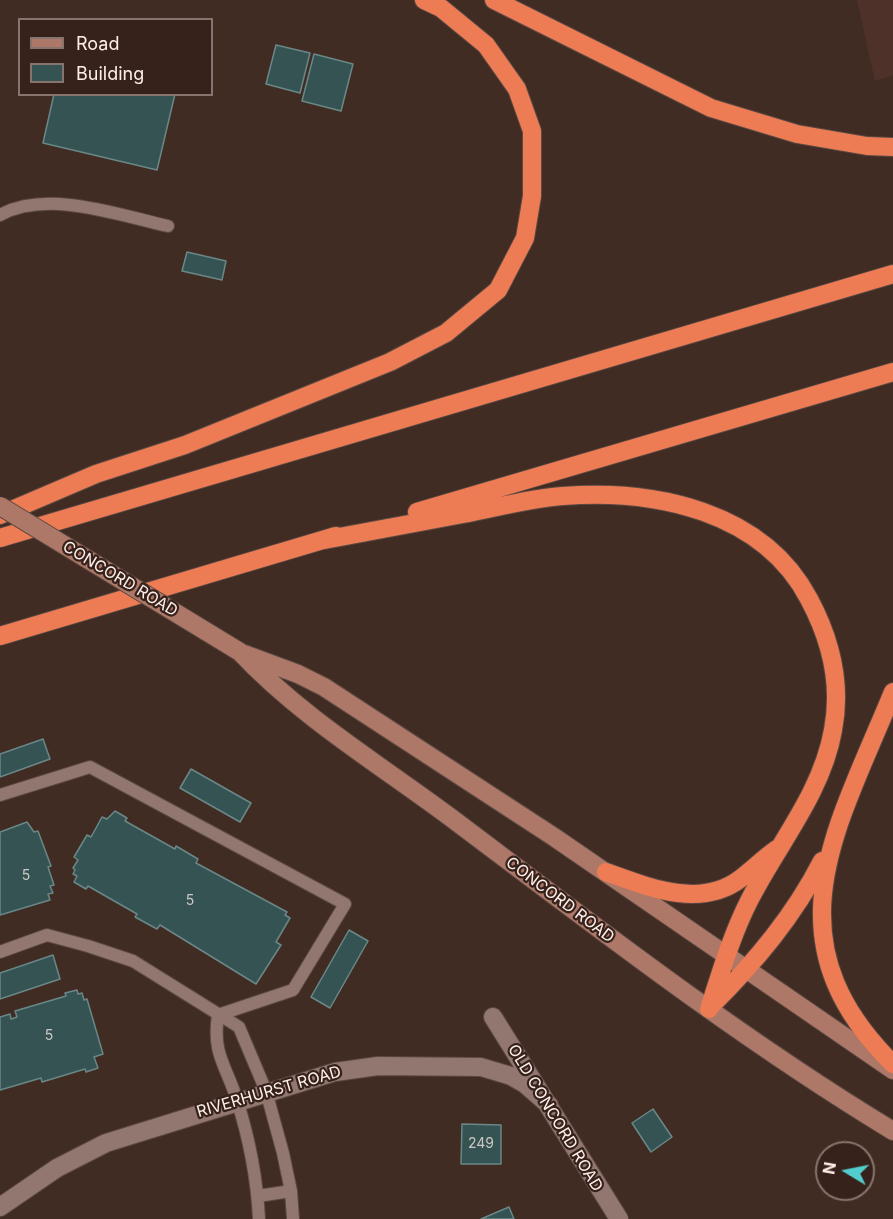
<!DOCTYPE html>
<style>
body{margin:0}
#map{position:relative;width:893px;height:1219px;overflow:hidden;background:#412c24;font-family:Inter,sans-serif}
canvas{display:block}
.legend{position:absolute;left:18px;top:18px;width:195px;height:78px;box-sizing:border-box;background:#37221b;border:2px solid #87746e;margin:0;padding:8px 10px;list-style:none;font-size:18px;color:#feefea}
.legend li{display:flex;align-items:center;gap:12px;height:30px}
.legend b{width:30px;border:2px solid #87746e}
.north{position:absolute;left:815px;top:1141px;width:60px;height:60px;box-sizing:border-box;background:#37221b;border:2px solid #87746e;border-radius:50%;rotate:280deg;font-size:16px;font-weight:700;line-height:24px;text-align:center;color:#feefea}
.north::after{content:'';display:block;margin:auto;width:21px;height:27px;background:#52cdcd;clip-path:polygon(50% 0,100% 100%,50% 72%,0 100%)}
</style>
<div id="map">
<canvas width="893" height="1219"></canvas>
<ul class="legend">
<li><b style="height:8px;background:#ad7867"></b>Road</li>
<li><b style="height:16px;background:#365353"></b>Building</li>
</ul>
<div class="north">N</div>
</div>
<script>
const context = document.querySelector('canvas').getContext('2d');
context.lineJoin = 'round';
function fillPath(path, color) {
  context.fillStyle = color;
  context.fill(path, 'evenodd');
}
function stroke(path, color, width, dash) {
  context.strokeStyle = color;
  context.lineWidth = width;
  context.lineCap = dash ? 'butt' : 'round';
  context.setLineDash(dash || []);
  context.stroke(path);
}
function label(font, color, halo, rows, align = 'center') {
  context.font = font + ' Inter,sans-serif';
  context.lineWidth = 4.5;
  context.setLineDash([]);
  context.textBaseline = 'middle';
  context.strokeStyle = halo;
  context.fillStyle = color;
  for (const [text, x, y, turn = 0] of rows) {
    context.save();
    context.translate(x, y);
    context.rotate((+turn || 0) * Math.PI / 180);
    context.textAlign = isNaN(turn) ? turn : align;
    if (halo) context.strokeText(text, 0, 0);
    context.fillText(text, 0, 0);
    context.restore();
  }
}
fillPath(new Path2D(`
 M857 0H893V75L875 81Z`), '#4e3128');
const building = new Path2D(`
 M276 45 310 53 300 93 266 84Z
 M314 54 353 64 341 111 302 101Z
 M54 94H175L157 170 43 143Z
 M187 252 226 261 222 280 182 271Z
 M43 739 50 759 0 777V754Z
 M191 769 251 803 240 822 180 788Z
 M115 811 127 818 125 821 175 849 176 846 198 859 196 863 287 912 285 915 290 918 276 942 281 945 256 984 160 925 157 929 135 917 137 914 88 886 86 889 74 882 77 876 73 874 75 870 73 868 78 860 74 857 87 835 91 837 102 817 107 819Z
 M27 822 34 832 38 831 51 866 48 867 54 885 50 886 53 893 48 894 50 900 0 915V832Z
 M349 930 368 941 330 1008 311 997Z
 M53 955 60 979 0 999V973Z
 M77 990 78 994 82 993 84 1000 87 999 103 1054 94 1057 98 1068 86 1072 85 1069 42 1082 41 1078 0 1090V1017L10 1014 11 1019 17 1017 15 1011 66 996 65 993Z
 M653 1109 672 1137 651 1152 632 1123Z
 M462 1124 501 1125V1164H461Z
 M509 1207 514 1219H481Z`);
fillPath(building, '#365353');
stroke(building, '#698887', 1.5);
const lane = new Path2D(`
 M0 215C48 189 118 215 168 226
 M0 795 90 767 345 904 293 990 218 1015
 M0 952 47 935 88 946 133 961 239 1027 266 1091 283 1153 291 1191 293 1219
 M218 1015C212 1054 226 1065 237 1100 249 1138 257 1179 259 1219
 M258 1196 291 1191`);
const street = new Path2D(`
 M493 1017 619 1219
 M0 1207 57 1168 106 1143 335 1072 378 1066 481 1067 511 1076 525 1084 549 1105`);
const secondary = new Path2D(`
 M240 652C301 717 379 764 450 817 595 926 738 1037 893 1131
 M244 654 298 674 324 687 554 837 893 1070`);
const highway = new Path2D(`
 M494 0 711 108 797 134 867 146 893 147
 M417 512 893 372
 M0 515 96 474 185 445 390 362 446 333 498 290 525 238 532 196V131L517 89 486 45 441 8 424 0
 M0 538 893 274
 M324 540C370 531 416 523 463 514 496 508 530 498 563 496 655 489 763 511 809 599 831 640 842 683 833 730 822 793 778 844 750 899 732 934 721 972 709 1009
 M0 636 336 536
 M893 692C837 829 766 939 893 1064
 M606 872C648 887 700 909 740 879 753 869 764 858 777 849
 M712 1005C755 962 794 916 822 861`);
stroke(lane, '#5b4942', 14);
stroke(street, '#5b4942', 20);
stroke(secondary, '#5b4942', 20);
stroke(highway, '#5b4942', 20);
stroke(lane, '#91776f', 12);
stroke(street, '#91776f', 18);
stroke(secondary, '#ad7867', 18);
stroke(highway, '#ed7c55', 18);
const secondaryBridge = new Path2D(`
 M0 506 240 652`);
stroke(secondaryBridge, '#5b4942', 20, []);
stroke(secondaryBridge, '#ad7867', 18);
label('14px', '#ccc8c4', null, [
 ["5",26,876],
 ["5",190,901],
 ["5",49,1036],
 ["249",481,1144]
]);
label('16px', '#feefea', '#37221b', [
 ["CONCORD ROAD",120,579,31],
 ["CONCORD ROAD",560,900,37],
 ["RIVERHURST ROAD",269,1092,-16],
 ["OLD CONCORD ROAD",555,1118,59]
]);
</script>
